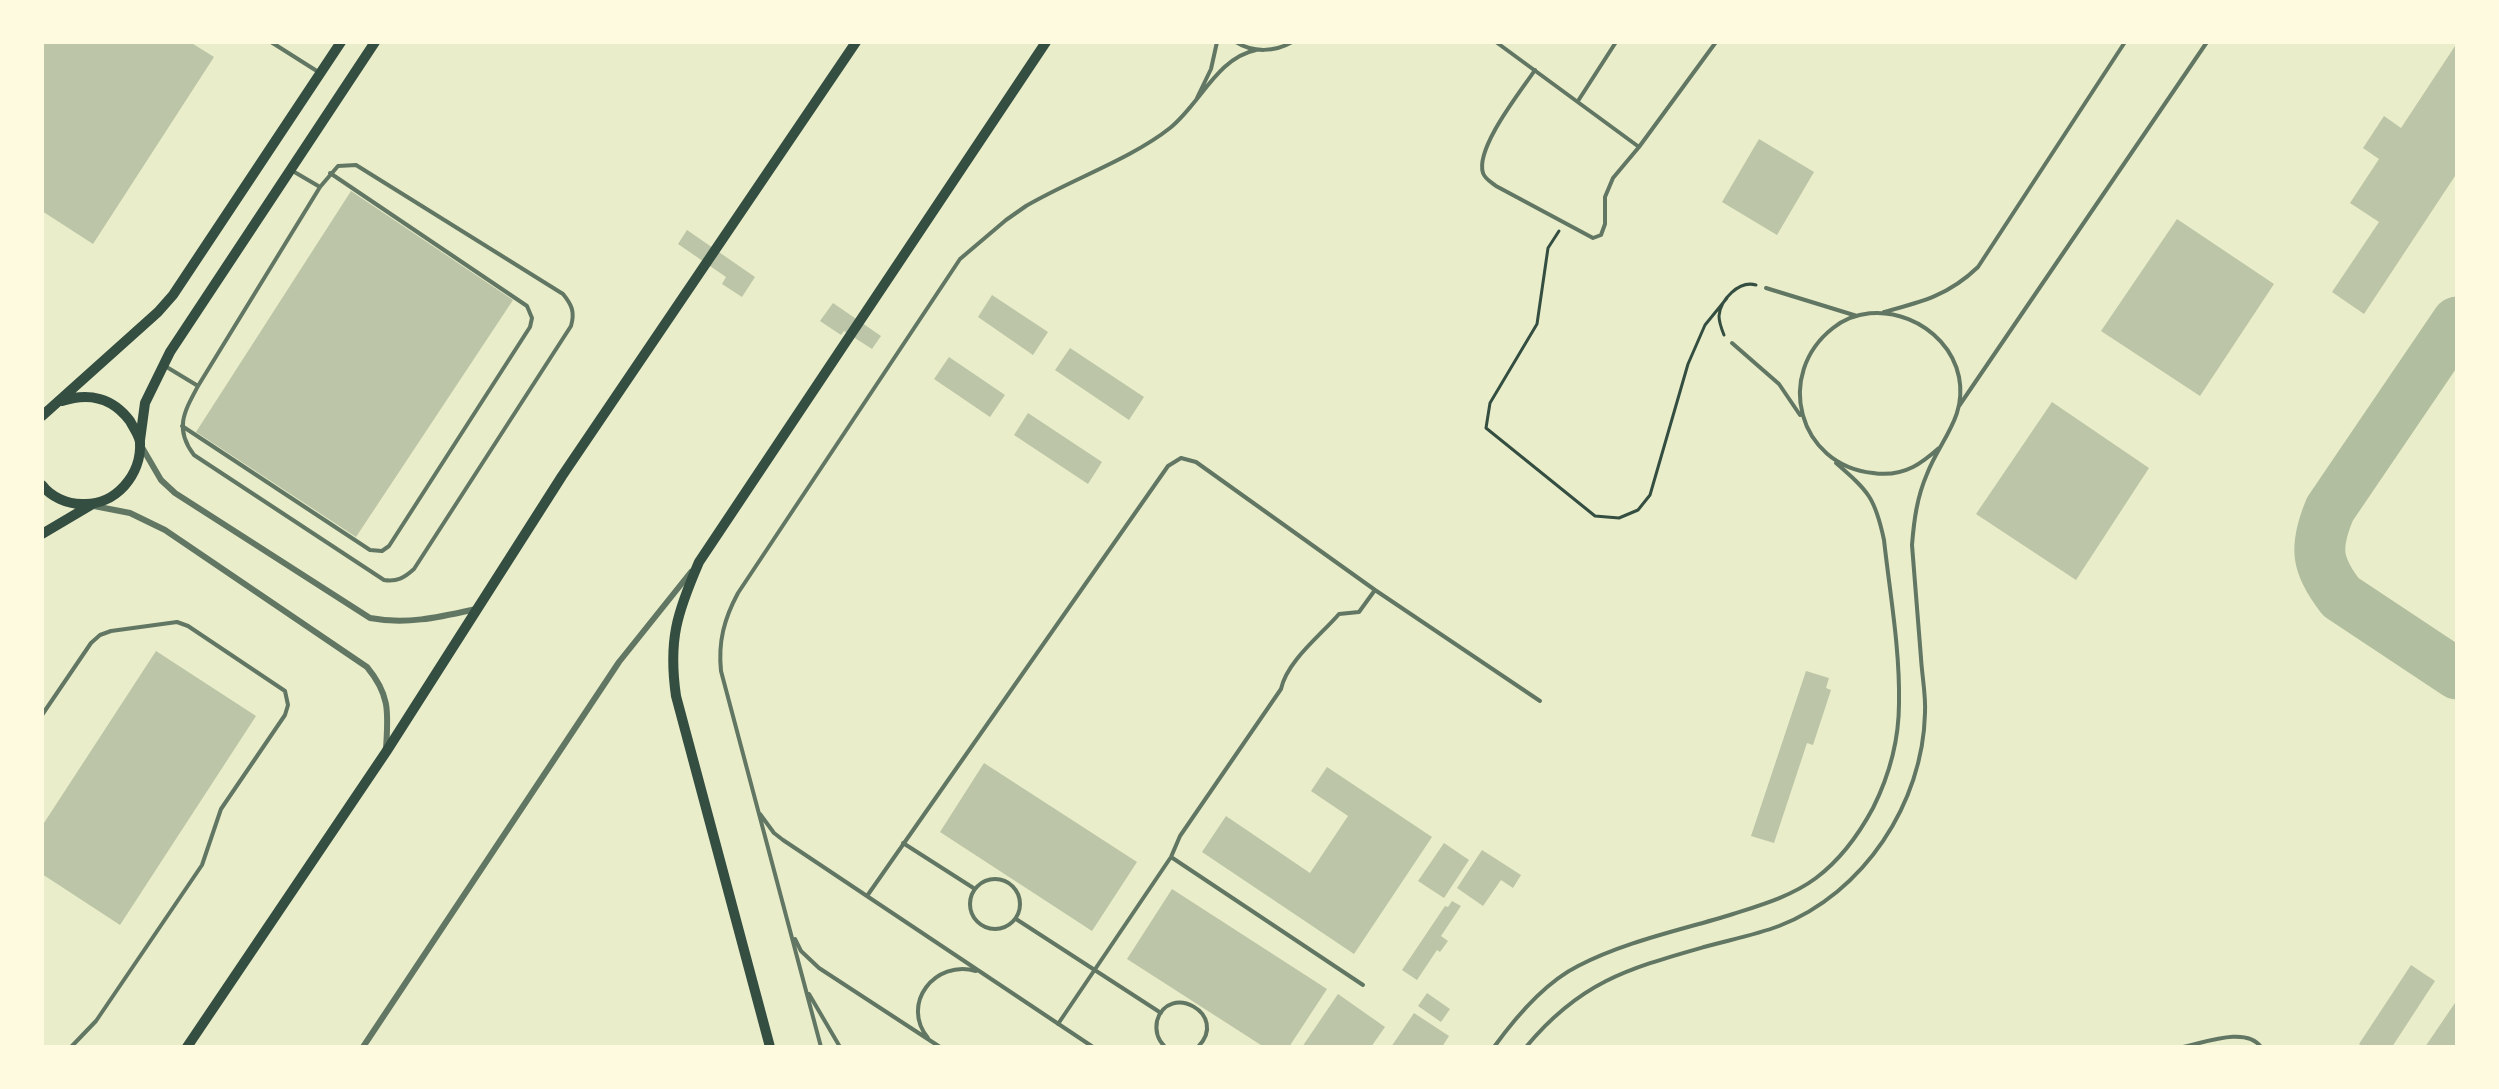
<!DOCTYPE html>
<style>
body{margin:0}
#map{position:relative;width:2499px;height:1089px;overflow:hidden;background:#e9edc9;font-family:"PT Sans Narrow",sans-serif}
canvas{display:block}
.frame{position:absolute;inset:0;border:44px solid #fefae0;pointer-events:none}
</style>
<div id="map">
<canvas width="2499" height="1089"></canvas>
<div class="frame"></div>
</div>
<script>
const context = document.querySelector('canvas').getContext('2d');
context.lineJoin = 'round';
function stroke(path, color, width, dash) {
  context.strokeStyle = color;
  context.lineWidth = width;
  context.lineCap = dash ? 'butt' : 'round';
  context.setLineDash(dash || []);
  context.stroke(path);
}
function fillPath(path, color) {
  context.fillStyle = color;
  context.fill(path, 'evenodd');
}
stroke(new Path2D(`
 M2457 322 2330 509C2314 547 2316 565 2341 597L2457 674`), '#b2bea0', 51);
fillPath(new Path2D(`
 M42 42H190L214 57 93 244 42 211Z
 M2457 43V173L2364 314 2332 292 2379 222 2350 203 2379 159 2363 148 2384 116 2401 128Z
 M1759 139 1814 172 1777 235 1722 202Z
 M351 191 513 300 356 537 196 432Z
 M2177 219 2274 284 2200 396 2101 331Z
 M687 230 755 277 742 297 722 284 726 277 678 244Z
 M992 295 1048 332 1033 355 978 317Z
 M833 303 881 336 872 349 844 331 841 335 820 321Z
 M1070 348 1144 397 1129 420 1055 370Z
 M949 357 1005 395 990 417 934 379Z
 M2052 402 2149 468 2076 580 1976 514Z
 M1028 413 1102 462 1088 484 1014 435Z
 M156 651 256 716 120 925 42 874V826Z
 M1806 671 1829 678 1826 688 1831 690 1813 745 1807 743 1774 843 1751 836Z
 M984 763 1137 862 1092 931 940 832Z
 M1327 767 1432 837 1354 954 1202 852 1226 816 1310 873 1348 816 1311 791Z
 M1444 843 1469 860 1444 898 1418 881Z
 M1482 850 1521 875 1513 888 1501 880 1483 906 1457 888Z
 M1172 889 1327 989 1289 1047H1264L1127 959Z
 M1452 901 1461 906 1441 936 1448 941 1440 952 1437 950 1417 980 1402 970 1445 906 1448 907Z
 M2411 965 2435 981 2392 1047H2364L2359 1044Z
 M1427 993 1450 1009 1441 1022 1418 1006Z
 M1338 994 1385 1027 1371 1047H1302Z
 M2457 1000V1047H2425Z
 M1414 1013 1449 1036 1442 1047H1391Z`), '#bcc5a7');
stroke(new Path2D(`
 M1559 231 1548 248 1537 324 1490 403 1486 428 1595 516 1619 518 1638 510 1650 495 1688 364 1705 325 1727 298
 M1724 335C1722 330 1719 322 1719 316 1720 300 1739 280 1756 285`), '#344e41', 3);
stroke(new Path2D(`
 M271 42 320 73
 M1236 42C1253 53 1275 52 1292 42
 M1496 42 1639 147
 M1535 70C1521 91 1475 148 1483 173 1485 179 1491 182 1496 186L1593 238 1601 235 1605 224V197L1613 178 1639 147 1716 42
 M1197 98 1211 69 1217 42
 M1578 101 1616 42
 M1766 288 1857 316
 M1884 312C1922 302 1949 295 1978 267L2125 42
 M1732 343 1779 384 1800 415
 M165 366 198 386C184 412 174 429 194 455L384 580C397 582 404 578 414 569L571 326C575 312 572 305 563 294L356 165 338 166 320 187 291 170
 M198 386 320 187
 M1959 406 2207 42
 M182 426 370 550 382 551 389 546 530 327 532 318 527 306 330 173
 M42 715 91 643 100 635 111 631 177 622 188 626 285 691 288 705 285 715 221 809 202 865 96 1021 71 1047
 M760 814 774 833 783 840 1093 1047
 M903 843 975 889
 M1171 857 1363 985
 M970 904a25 25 0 1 1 50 0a25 25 0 1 1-50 0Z
 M867 896 1168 466 1181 458 1196 462 1375 590 1540 701
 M1016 919 1161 1013
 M795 939 801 951 819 968 940 1047
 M809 994 840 1047
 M1058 1024 1171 857 1180 836 1281 689C1287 661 1321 635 1339 614L1359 612 1375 590
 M928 1038C900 1004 935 959 976 971
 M821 1047 721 671C718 642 724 619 738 593L960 259 1006 220 1026 206C1070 180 1131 159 1170 128 1200 104 1217 58 1256 50
 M1165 1047C1158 1040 1155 1031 1157 1021 1168 981 1230 1014 1198 1047
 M1494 1047C1515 1018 1546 982 1578 966 1626 941 1682 930 1733 914 1761 905 1792 896 1816 878 1840 860 1859 834 1873 808 1889 776 1899 739 1899 703 1900 649 1890 594 1884 540 1875 497 1868 491 1836 463
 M1526 1047C1580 982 1627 969 1704 947 1729 940 1755 935 1779 926 1864 893 1923 803 1925 713 1926 695 1922 676 1921 658 1918 620 1915 583 1912 545 1914 520 1917 497 1927 474 1940 440 1967 417 1959 377 1948 323 1877 293 1833 328 1774 374 1798 465 1873 473 1886 475 1901 473 1913 467 1923 462 1931 455 1939 448
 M2183 1047C2204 1043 2246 1026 2261 1047`), '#617663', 4);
stroke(new Path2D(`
 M143 449 161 480 175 493 370 618C407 625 440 617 476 609
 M94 506 130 513 165 530 367 667C391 696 388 714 386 749
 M363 1047 619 662 691 572`), '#617663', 6);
stroke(new Path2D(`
 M42 416 158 312 173 295 341 42
 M140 440 145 403 170 352 375 42
 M42 485C51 497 67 504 82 504 115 506 142 475 140 442 139 435 133 427 130 421 113 398 89 392 62 401
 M42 534 91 505
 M187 1047 386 752 562 476 856 42
 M770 1047 676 696C668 640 677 613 699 562L1046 42`), '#344e41', 10);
</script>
